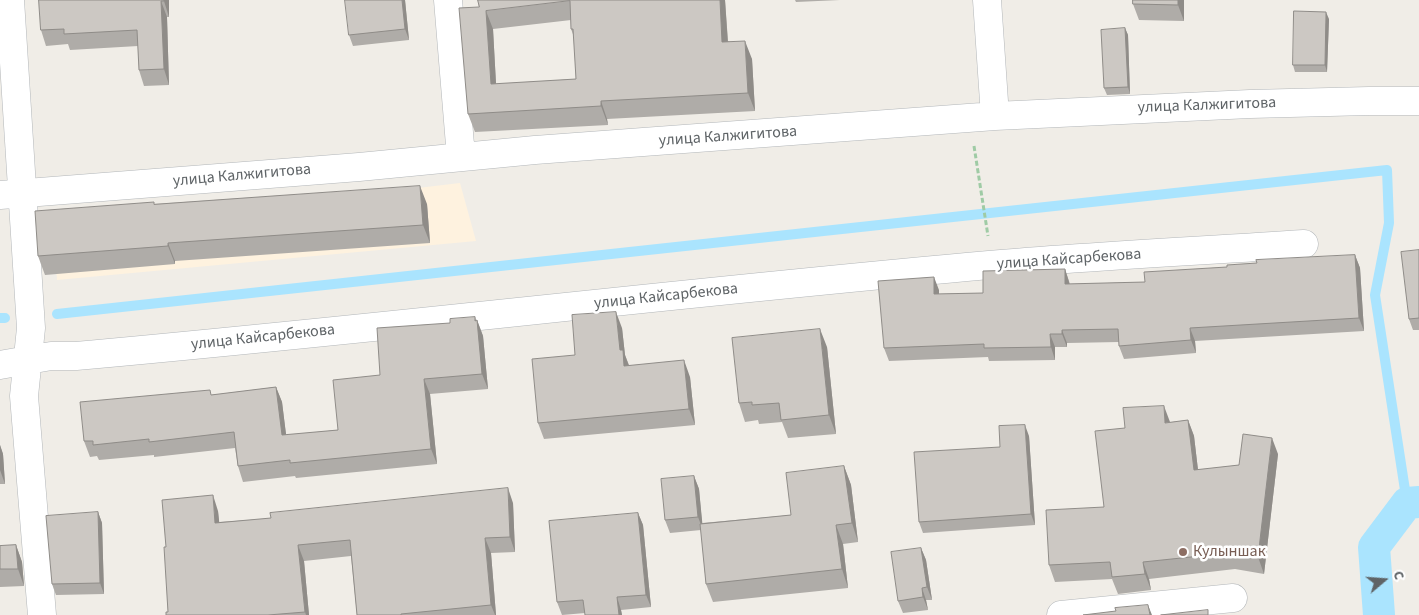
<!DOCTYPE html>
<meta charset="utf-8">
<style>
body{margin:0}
#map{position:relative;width:1419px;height:615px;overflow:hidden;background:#f0ede7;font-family:"Source Sans 3",sans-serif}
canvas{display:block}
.north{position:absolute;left:1359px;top:555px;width:50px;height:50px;-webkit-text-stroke:4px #fff;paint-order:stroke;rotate:72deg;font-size:14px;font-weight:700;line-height:20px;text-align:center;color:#5f6467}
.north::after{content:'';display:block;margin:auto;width:18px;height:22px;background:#5f6467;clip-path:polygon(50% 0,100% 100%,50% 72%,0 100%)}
</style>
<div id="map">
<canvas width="1419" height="615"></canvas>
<div class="north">С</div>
</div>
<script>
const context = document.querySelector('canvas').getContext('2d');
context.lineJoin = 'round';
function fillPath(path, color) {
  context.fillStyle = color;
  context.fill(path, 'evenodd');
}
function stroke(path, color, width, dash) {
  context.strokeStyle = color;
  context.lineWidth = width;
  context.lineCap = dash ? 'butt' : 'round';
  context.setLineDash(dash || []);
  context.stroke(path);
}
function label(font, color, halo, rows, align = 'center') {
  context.font = font + ' "Source Sans 3",sans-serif';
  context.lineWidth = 5;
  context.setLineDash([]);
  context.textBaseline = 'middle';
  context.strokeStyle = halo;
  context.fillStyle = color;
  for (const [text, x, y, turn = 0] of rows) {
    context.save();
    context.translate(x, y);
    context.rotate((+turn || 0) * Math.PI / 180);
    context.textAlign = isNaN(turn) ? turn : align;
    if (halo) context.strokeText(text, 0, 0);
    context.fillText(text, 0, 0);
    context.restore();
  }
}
fillPath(new Path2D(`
 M460 183 476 241 57 280 54 231Z`), '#fef2df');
stroke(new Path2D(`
 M57 314 1387 170 1389 223 1375 295 1407 503
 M0 318H5`), '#aae4fe', 10);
stroke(new Path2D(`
 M1379 615 1374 547 1407 503 1419 502`), '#aae4fe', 32);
const street = new Path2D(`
 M10 0 31 328 24 396 42 615
 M448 0 461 157
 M987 0 995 116
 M0 195 359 167 535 150 995 116 1250 104 1369 101H1419
 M0 365 51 356H76C380 329 684 292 989 265 1094 256 1199 251 1304 244
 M1061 615 1233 598`);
stroke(street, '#b2b6b9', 29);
stroke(new Path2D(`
 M974 146 988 236`), '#9fcba5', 3, [5, 2.5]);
stroke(street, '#fff', 28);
fillPath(new Path2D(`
 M39 0H169V17H167L169 85 144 86 139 70 138 46 70 50 68 44 46 46 41 30Z
 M405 0 409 40 353 46 349 35Z
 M478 0H725L728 41 752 59 755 111 607 119 608 125 475 132 468 114 479 7ZM571 20V29L574 37 576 79 496 84 493 29Z
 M795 0H840L796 2Z
 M1133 0H1184V21L1139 20 1133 4Z
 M1329 19 1327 72H1295L1293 65Z
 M1125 28 1128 35 1130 94 1107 95 1104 88Z
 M154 204H427L430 243 175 261V264L45 275 38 256Z
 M1419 250V330H1413L1409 319Z
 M1355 255 1360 268 1364 331 1195 341 1196 353 1124 359 1119 346V342L1067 343V347H1055V360L989 361 988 357 889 361 884 348 939 290V294L983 293 1065 269 1070 284 1145 282 1227 267Z
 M475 317 476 321 477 320 483 336 488 389 430 394 437 464 296 478 295 476 243 482 238 466 235 448 154 457V455L99 460 97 456 90 457 84 441 212 395 276 387 282 402 286 435 338 430 380 375 450 323Z
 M622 328 625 355 629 365 690 377 695 425 544 439 538 423 575 355Z
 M827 347 836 434 788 438 782 422 759 424 758 420 745 422 739 403Z
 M1188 420 1194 436 1198 470 1239 465 1278 454 1264 574 1235 569 1149 579 1151 590 1118 594 1112 579 1055 582 1049 565 1104 507 1125 428Z
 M1029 436 1035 525 923 533 919 522 1000 447Z
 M0 445 3 454 5 484H0Z
 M844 466 851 485 858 542 843 544 848 588 713 602 706 584 701 530 670 533 665 520 694 476 699 489 702 523 791 515Z
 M513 503 515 552 491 553 496 615H357L351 556 304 561 309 615H166L168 612 166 547 218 511 219 522Z
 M98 512 102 523 104 594 56 595 52 584Z
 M638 513 643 525 651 607 621 610 622 615H585V613L562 615 557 602Z
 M16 545 22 562 24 586 0 587V546Z
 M921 548 926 560 932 600H926L928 610 903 613 898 601Z`), '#afaca8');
fillPath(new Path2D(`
 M164 0H169V17L164 1Z
 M402 0H405L409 40 405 29Z
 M720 0H725L729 60 722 42Z
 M1178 0H1184V21L1178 5Z
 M161 1 167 17 169 85 164 69Z
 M486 11 493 29 497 102 491 84Z
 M1326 12 1329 19 1327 72 1325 65Z
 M1125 28 1128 35 1130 94 1128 87Z
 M745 41 752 59 755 111 748 93Z
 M601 101 607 119 608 125 601 106Z
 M420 186 427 204 430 243 423 225Z
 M168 243 175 261V264L168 246Z
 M1355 255 1360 268 1364 331 1359 318Z
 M1065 269 1069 282 1070 297 1065 284Z
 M934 277 939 290V307L934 294Z
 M616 312 622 328 625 355 629 366H624L620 350Z
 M475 317 477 324V320L483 336 488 389 482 374Z
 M1190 328 1195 341 1196 353 1191 340Z
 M820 329 827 347 836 434 829 415Z
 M1062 330 1067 343V347L1062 334Z
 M1050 334 1055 347V360L1051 347Z
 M684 360 690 377 695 425 689 409Z
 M424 379 430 394 437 464 431 449Z
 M276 387 282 402 288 450 282 435Z
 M1164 406 1170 422 1165 423Z
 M1188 420 1194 436 1200 487 1194 470Z
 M1025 425 1029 436 1035 525 1031 514Z
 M1272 438 1278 454 1264 574 1258 557Z
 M0 445 3 454 5 484 0 470Z
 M844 466 851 485 858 542 852 523Z
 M694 476 699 489 703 530 698 517Z
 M508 488 513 503 515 552 510 537Z
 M213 495 218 511 221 538 215 523Z
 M98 512 102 523 104 594 100 583Z
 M638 513 643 525 651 607 646 595Z
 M836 525 843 544 848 588 842 569Z
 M485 538 491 553 496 615H495L491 605Z
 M16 545 22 562 24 586 18 569Z
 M298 545 304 561 309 615H306L305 612Z
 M921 548 926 560 932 600 927 587Z
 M1143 562 1149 579 1151 590 1145 574Z
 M922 588 926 600 928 610 923 597Z
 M617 597 621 610 622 615H619Z
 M1148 605 1152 615H1150Z`), '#8f8c88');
const building = new Path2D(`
 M39 0H164V1H161L164 69 139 70 137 30 64 34V29L41 30Z
 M345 0H402L405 29 349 35Z
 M478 0H720L722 42 745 41 748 93 601 101V106L468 114 459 8 479 7ZM570 1 571 29H573L576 79 491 84 486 11Z
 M1133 0H1178V5L1133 4Z
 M1294 11 1326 12 1325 65H1293Z
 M1125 28 1128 87 1104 88 1101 30Z
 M420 186 423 225 168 243V246L38 256 35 211 154 202V204Z
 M1419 250V318L1409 319 1401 252Z
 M1355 255 1359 318 1190 328 1191 340 1119 346 1118 329 1062 330V334H1050L1051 347 984 348V344L884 348 878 281 934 277V294L983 293V271L1065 269V284L1145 282 1144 272 1227 267V265L1257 263 1256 260Z
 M616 312 620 350H623L624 366 684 360 689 409 538 423 532 359 575 355 572 315Z
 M475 317V321L477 320 482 374 424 379 431 449 290 463V460L238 466 234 432 149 442V439L93 445V441H84L80 402 210 390 211 395 276 387 282 435 338 430 333 380 380 375 377 328 450 323V319Z
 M820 329 829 415 781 420 779 403 752 405V402L739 403 732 338Z
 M1164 406 1165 423 1188 420 1194 470 1239 465 1243 434 1272 438 1258 557 1229 553 1143 562 1145 574 1112 577 1110 562 1049 565 1046 510 1104 507 1095 431 1125 428 1123 408Z
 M1025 425 1031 514 919 522 914 452 1000 447 999 426Z
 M844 466 852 523 836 525 842 569 706 584 700 524 791 515 786 473Z
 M694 476 698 517 665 520 661 479Z
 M508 488 510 537 485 538 491 605 401 614V615H357L350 540 298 545 305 612 268 615H166V612H168L164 547H166L162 500 213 495 215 523 271 518 270 513Z
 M98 512 100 583 52 584 46 516Z
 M638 513 646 595 617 597 619 615H585L583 600 557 602 549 521Z
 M16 545 18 569H0V546Z
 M921 548 927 587 922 588 923 597 898 601 891 552Z
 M1148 605 1150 615H1083L1116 611 1115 608Z
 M1208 610V615H1161Z`);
fillPath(building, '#ccc8c3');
stroke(building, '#8f8c88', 1);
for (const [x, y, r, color] of [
 [1183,552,5,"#8d6e63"]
]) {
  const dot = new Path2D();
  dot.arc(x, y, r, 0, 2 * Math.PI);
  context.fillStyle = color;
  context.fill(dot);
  stroke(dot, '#fff', 2);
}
label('16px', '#5f6467', '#fff', [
 ["улица Калжигитова",1207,106,-2],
 ["улица Калжигитова",728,137,-4],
 ["улица Калжигитова",242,176,-5],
 ["улица Кайсарбекова",1069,260,-4],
 ["улица Кайсарбекова",666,297,-6],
 ["улица Кайсарбекова",263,338,-6]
]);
label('16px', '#785e54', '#fff', [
 ["Кулыншак",1193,552]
], 'left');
</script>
